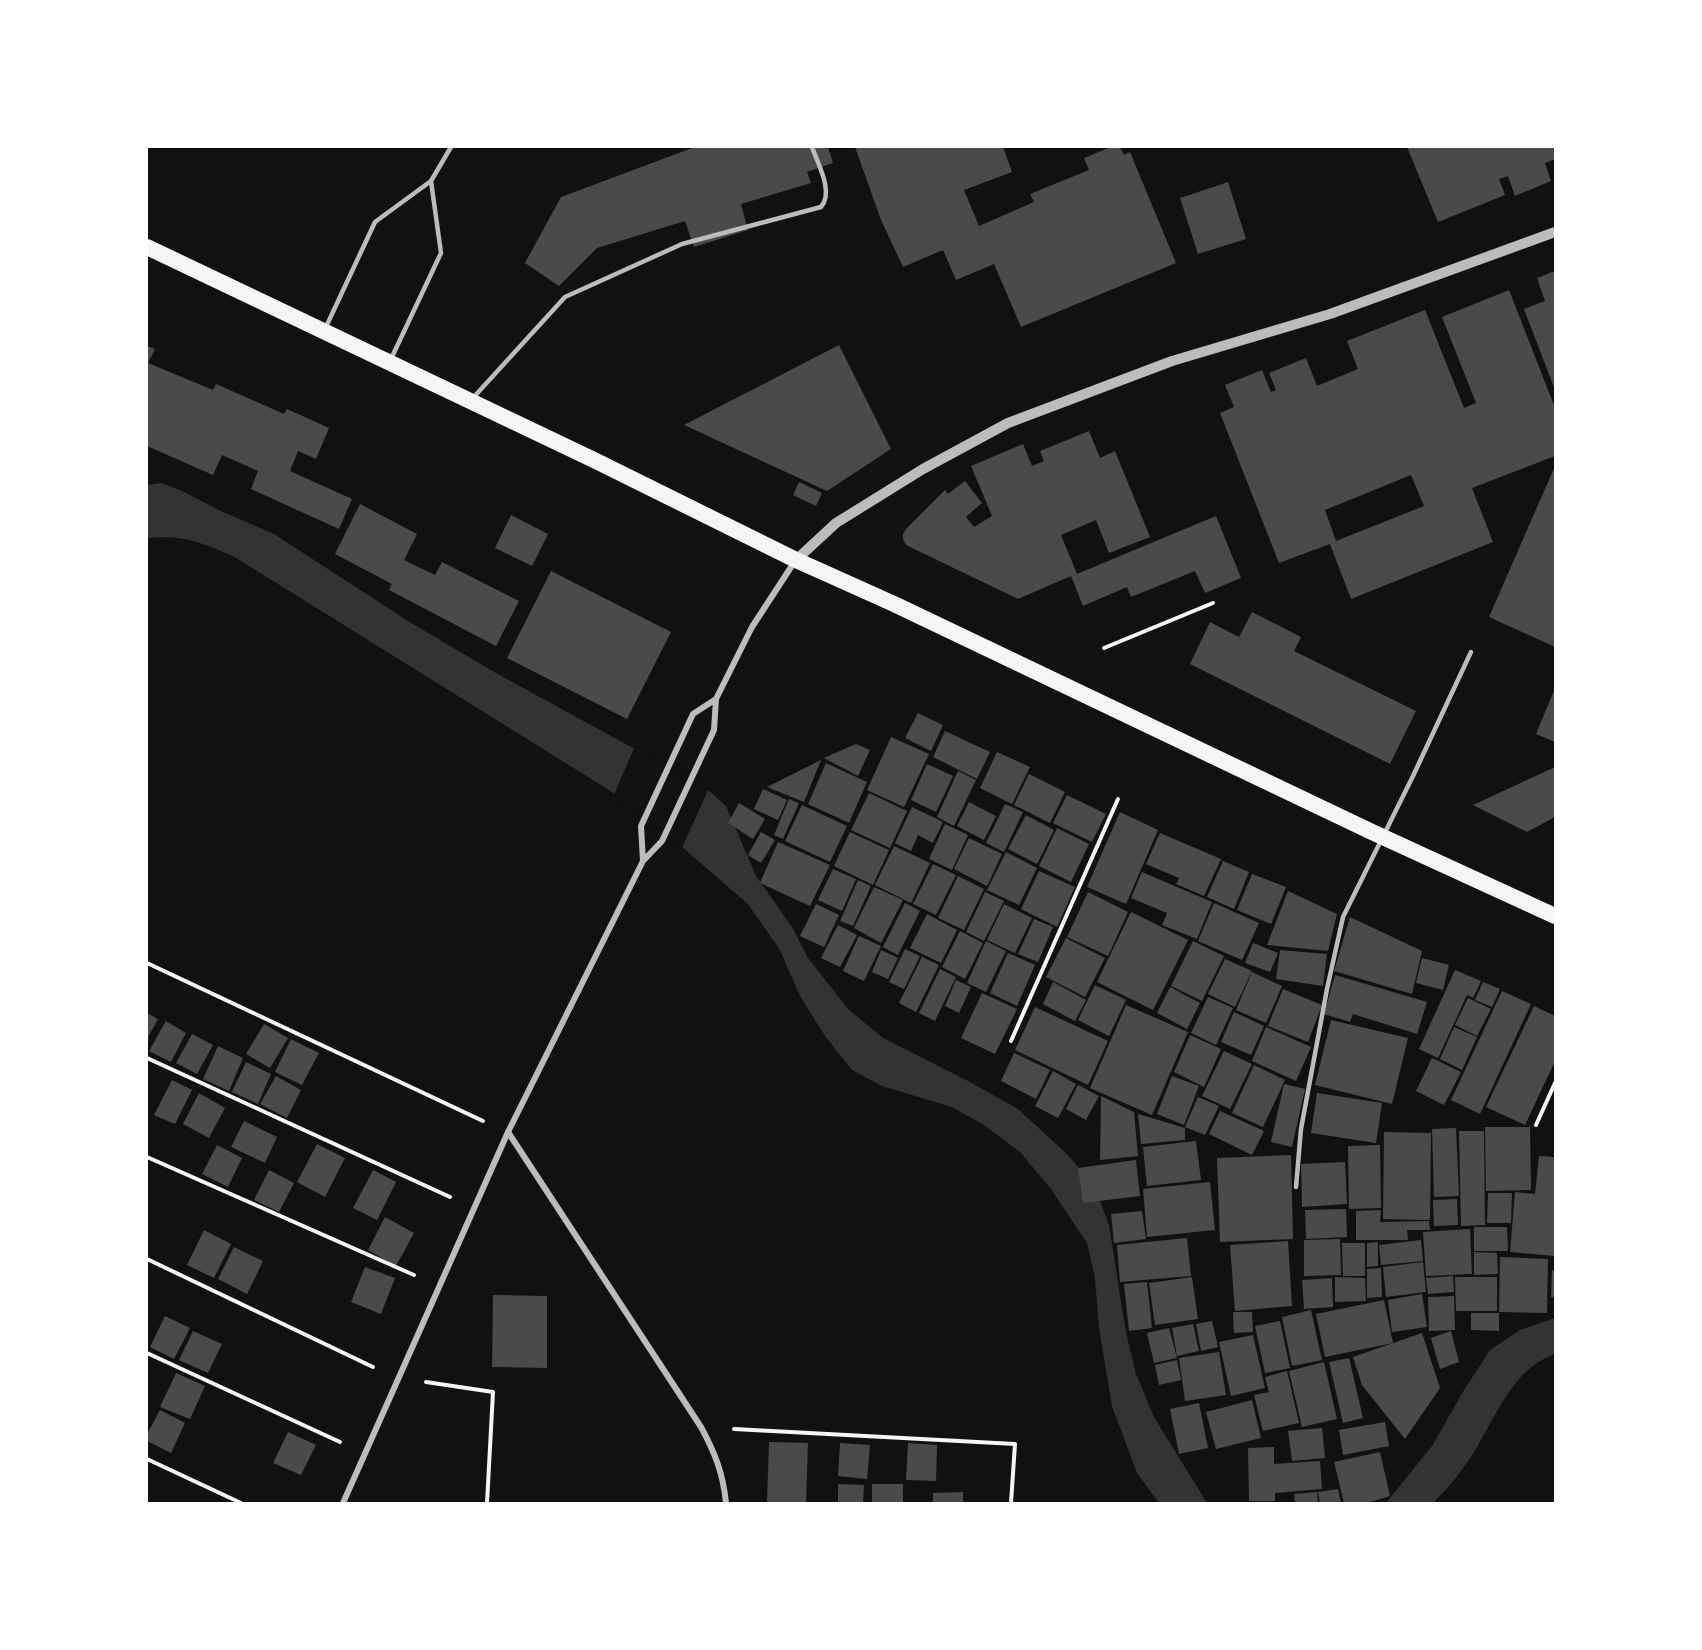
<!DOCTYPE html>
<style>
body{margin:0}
#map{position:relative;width:1702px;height:1650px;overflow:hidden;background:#111;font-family:Arial,sans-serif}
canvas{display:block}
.frame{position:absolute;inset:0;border:148px solid #fff;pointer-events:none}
</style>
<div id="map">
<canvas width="1702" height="1650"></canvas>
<div class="frame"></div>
</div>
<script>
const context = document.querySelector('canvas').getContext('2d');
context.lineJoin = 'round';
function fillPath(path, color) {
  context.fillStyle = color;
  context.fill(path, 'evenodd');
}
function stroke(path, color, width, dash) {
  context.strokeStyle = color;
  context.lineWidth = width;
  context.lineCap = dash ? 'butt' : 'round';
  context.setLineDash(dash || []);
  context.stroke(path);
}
fillPath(new Path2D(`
 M161 483 182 491 223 512 274 534 408 621 494 672 706 788 726 806 756 876 792 927 808 958 849 1010 883 1038 968 1081 1018 1109 1068 1155 1094 1186 1109 1225 1126 1333 1136 1374 1154 1417 1207 1503H1159L1137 1473 1112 1406 1099 1328 1095 1278 1087 1243 1051 1189 1020 1152 984 1125 952 1107 882 1086 852 1070 825 1036 800 996 780 950 748 904 675 841 609 790 233 556C199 542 185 535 147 538V485Z
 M1555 1318V1354C1512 1369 1496 1417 1474 1452 1462 1471 1449 1487 1433 1503H1386L1432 1446 1464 1390 1490 1350 1520 1330Z`), '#333');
fillPath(new Path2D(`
 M635 746 709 788 681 850 613 797Z`), '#111');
fillPath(new Path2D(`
 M695 147H828L833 163 807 172 811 183 741 204 748 230 694 247 685 221 597 248 559 286 525 263 561 197Z
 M855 147H1003L1012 172 964 190 979 226 1034 202 1030 194 1089 170 1084 158 1111 147H1120L1124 155 1130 152 1176 263 1021 327 994 264 956 280 943 250 903 267 881 220Z
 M1407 147H1555V159L1545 163 1551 181 1515 196 1508 176 1499 179 1505 195 1438 222Z
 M1228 182 1246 239 1198 254 1180 198Z
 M1555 271V390L1524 309 1545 301 1537 278Z
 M1509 290 1555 408V456L1472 488 1493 542 1351 599 1330 544 1279 563 1220 413 1234 407 1225 385 1262 370 1271 392 1276 390 1269 373 1306 358 1317 386 1358 369 1347 341 1425 310 1464 408 1476 403 1442 317ZM1411 475 1424 506 1336 541 1325 510Z
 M839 345 891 449 827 491 684 425Z
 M147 346 155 349 148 363 213 390 216 384 284 414 287 409 329 428 316 459 298 451 290 471 352 499 339 529 251 489 258 471 222 455 213 475 147 446Z
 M1089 431 1100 458 1115 451 1150 537 1109 553 1096 520 1061 535 1077 574 1216 516 1241 578 1205 593 1195 571 1131 597 1127 587 1083 606 1071 576 1018 599 906 545 903 539V534L906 529 945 490 948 494 965 481 982 503 966 517 974 527 992 516 971 466 1023 444 1032 466 1044 461 1040 451Z
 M1555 466V647L1489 617Z
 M799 482 822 493 816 506 793 495Z
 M360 504 417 534 404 560 435 575 442 562 519 601 496 646 389 590 392 584 335 554Z
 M511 515 548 534 532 566 495 548Z
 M551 571 671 632 627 719 507 658Z
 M1252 612 1301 637 1294 651 1416 711 1390 764 1190 664 1210 622 1239 637Z
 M1555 688V742L1536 734Z
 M918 713 943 725 931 751 905 738Z
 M945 731 990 752 977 779 933 757Z
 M891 737 929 754 904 807 867 790Z
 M856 744 870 750 858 776 824 758Z
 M997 752 1030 767 1012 804 980 788Z
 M821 760 804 802 767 787Z
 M826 763 867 782 849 823 808 804Z
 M927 764 953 776 936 812 911 800Z
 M1555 767V817L1527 832 1473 805Z
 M958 771 976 780 954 826 937 817Z
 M1029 774 1065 792 1050 823 1014 805Z
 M763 789 787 800 778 820 754 809Z
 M869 793 907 811 890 848 851 830Z
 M1067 795 1106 814 1092 842 1053 823Z
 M789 799 799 803 783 839 774 835Z
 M969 802 996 816 984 840 957 826Z
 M739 803 765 819 753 839 728 823Z
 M1005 804 1023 812 1004 852 986 843Z
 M802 805 847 826 830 862 785 841Z
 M912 807 943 822 933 843 918 835 911 851 895 843Z
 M1120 812 1158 830 1126 904 1087 887Z
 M1026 815 1054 830 1037 864 1008 849Z
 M945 824 968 835 952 870 929 859Z
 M1057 828 1089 844 1071 882 1039 866Z
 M761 832 775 840 761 863 748 855Z
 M850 832 889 850 873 885 834 866Z
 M1160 833 1221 859 1204 896 1176 884 1179 878 1146 864Z
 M969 838 1002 854 987 886 954 869Z
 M778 842 830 865 810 906 760 883Z
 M894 846 930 863 911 903 875 885Z
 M1006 852 1037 868 1019 905 987 890Z
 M1223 861 1249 872 1234 909 1207 897Z
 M933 864 956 875 936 915 913 904Z
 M833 869 856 879 842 911 818 900Z
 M1039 871 1075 887 1057 927 1021 909Z
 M1142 872 1212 902 1197 939 1162 925 1167 913 1131 898Z
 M1252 874 1286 887 1271 924 1237 910Z
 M958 876 984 889 964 930 938 918Z
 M858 880 871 886 853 926 840 921Z
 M874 887 903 900 881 943 854 928Z
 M1288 891 1337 914 1328 951 1267 945Z
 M985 892 1004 901 984 941 966 932Z
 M1088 892 1128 912 1108 956 1067 937Z
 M905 903 920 911 898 955 883 947Z
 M1214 903 1259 923 1242 960 1198 941Z
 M816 904 839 915 824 947 800 936Z
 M1004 904 1032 918 1015 953 987 940Z
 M1131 912 1188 940 1153 1010 1097 982Z
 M927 914 957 930 941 963 910 948Z
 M1350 917 1422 951 1412 994 1334 971Z
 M1034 919 1053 927 1038 962 1018 954Z
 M838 925 857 935 840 967 821 958Z
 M960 931 983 943 965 979 942 967Z
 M859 936 881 946 864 981 843 971Z
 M1066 938 1105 958 1085 997 1046 977Z
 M986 941 1006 951 986 992 967 983Z
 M1193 941 1224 956 1202 1001 1171 986Z
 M1253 943 1278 953 1270 972 1245 963Z
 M905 949 920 956 904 989 889 982Z
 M881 950 898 958 888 979 872 972Z
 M1280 950 1327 954 1323 986 1276 979Z
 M1008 953 1035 965 1017 1006 990 993Z
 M922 957 939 965 916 1012 899 1003Z
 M1422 958 1449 965 1443 990 1416 983Z
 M1225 959 1252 971 1235 1007 1208 994Z
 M940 969 956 977 935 1021 919 1013Z
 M1455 970 1481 981 1473 998 1467 995 1438 1058 1419 1049Z
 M1252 972 1282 986 1266 1023 1236 1010Z
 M1335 975 1427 1002 1417 1034 1353 1014 1350 1022 1324 1014Z
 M956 980 971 987 959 1013 945 1006Z
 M1053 982 1086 1000 1075 1021 1043 1004Z
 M1483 982 1500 989 1492 1007 1475 1000Z
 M1095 985 1126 1000 1109 1036 1078 1020Z
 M1170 987 1200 1003 1187 1029 1157 1013Z
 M1283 989 1322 1005 1308 1042 1268 1026Z
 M1502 991 1531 1004 1480 1114 1451 1100Z
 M982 993 1017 1009 995 1054 961 1038Z
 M1208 997 1233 1008 1216 1045 1191 1033Z
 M1468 998 1491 1009 1477 1036 1455 1025Z
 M1126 1005 1188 1032 1152 1115 1090 1088Z
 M1534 1006 1555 1016V1061L1525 1125 1486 1107Z
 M1035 1007 1108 1041 1088 1085 1015 1050Z
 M1234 1012 1264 1026 1251 1055 1221 1042Z
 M147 1013 158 1019 147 1039Z
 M1331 1020 1408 1038 1392 1104 1315 1085Z
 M166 1021 186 1033 171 1062 149 1051Z
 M264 1024 288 1038 270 1068 246 1054Z
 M1266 1027 1311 1047 1296 1081 1252 1061Z
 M1454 1027 1477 1037 1462 1070 1440 1059Z
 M192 1034 213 1045 197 1074 176 1063Z
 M1190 1035 1221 1049 1204 1087 1174 1072Z
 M291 1039 319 1053 302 1085 275 1072Z
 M218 1046 243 1058 229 1091 203 1079Z
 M1224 1051 1252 1064 1230 1109 1202 1096Z
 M1014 1053 1050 1070 1036 1099 1001 1081Z
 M1432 1058 1461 1072 1444 1105 1416 1091Z
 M246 1062 271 1074 258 1104 232 1092Z
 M1254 1065 1285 1080 1263 1127 1232 1113Z
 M1053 1071 1076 1084 1058 1118 1035 1106Z
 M276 1076 301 1090 287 1118 260 1104Z
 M1172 1076 1199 1086 1184 1125 1157 1114Z
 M172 1080 192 1090 175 1124 154 1115Z
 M1284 1084 1305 1089 1292 1147 1271 1142Z
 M1078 1085 1099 1096 1086 1120 1066 1109Z
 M199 1093 225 1108 209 1138 183 1124Z
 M1317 1093 1382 1103 1376 1143 1311 1133Z
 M1101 1096 1134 1112 1138 1156 1100 1160Z
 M1198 1097 1219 1106 1205 1135 1185 1127Z
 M1220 1111 1264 1131 1252 1155 1209 1134Z
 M1138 1114 1185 1128V1140L1141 1144Z
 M244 1121 277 1137 265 1163 231 1147Z
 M1485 1127H1530L1531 1190 1486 1191Z
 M1456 1128 1459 1196 1434 1197 1432 1129Z
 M1459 1131H1484L1485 1225 1461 1226Z
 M1384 1132 1431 1133 1430 1220 1383 1219Z
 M1196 1141 1201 1180 1147 1186 1143 1147Z
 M317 1144 345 1158 325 1197 297 1182Z
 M217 1145 242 1158 228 1187 202 1174Z
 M1380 1145 1381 1208 1349 1209 1348 1146Z
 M1291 1155 1293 1239 1220 1242 1217 1158Z
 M1539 1156 1555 1157V1256L1510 1252 1515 1192 1535 1194Z
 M1136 1160 1140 1196 1083 1203 1078 1168Z
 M1345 1162 1347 1204 1302 1207 1301 1164Z
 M269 1170 294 1183 279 1212 254 1200Z
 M373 1170 396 1182 377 1220 353 1208Z
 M1210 1182 1215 1230 1147 1237 1143 1189Z
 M1488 1193H1512L1511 1223H1487Z
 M1457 1199 1458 1225 1434 1226 1433 1200Z
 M1346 1209 1347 1237 1306 1239 1305 1210Z
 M1381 1210 1380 1222 1429 1221 1430 1230H1407L1408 1240H1356V1211Z
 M1142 1211 1146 1239 1114 1243 1111 1214Z
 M385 1217 414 1233 396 1266 368 1250Z
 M1474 1227H1507L1508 1251H1474Z
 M1470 1229 1472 1274 1426 1276 1423 1232Z
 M204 1230 231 1244 214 1278 187 1265Z
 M1187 1238 1191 1276 1120 1282 1117 1245Z
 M1340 1239 1341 1275 1304 1276V1240Z
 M1421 1240 1423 1261 1381 1265 1379 1245Z
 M1288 1241 1292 1306 1235 1311 1230 1245Z
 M1378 1242V1266L1367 1267V1243Z
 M1342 1243H1365V1276H1343Z
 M234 1247 263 1261 247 1294 218 1279Z
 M1474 1252 1497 1253 1498 1274 1474 1275Z
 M1500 1257 1548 1259 1547 1313 1499 1312Z
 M1423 1262 1426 1292 1386 1297 1383 1267Z
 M365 1267 395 1278 381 1314 351 1302Z
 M1381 1268 1382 1297 1367 1298V1269Z
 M1552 1270H1555V1298L1551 1297Z
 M1453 1276 1454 1292 1428 1294 1426 1278Z
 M1192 1277 1198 1319 1155 1325 1149 1283Z
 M1335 1277 1365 1278 1366 1301 1335 1302Z
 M1455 1277H1497V1311H1456Z
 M1332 1278 1333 1307 1304 1309 1302 1280Z
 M1147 1282 1152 1328 1129 1331 1124 1284Z
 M1422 1294 1427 1327 1392 1332 1388 1300Z
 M493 1295 547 1296V1368L492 1367Z
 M1454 1296 1455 1330 1429 1331 1428 1297Z
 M1384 1300 1393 1343 1325 1357 1316 1314Z
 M1311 1310 1322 1360 1292 1366 1282 1317Z
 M1233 1312H1252L1253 1332 1234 1333Z
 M1471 1313H1499V1331L1471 1330Z
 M165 1316 190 1328 174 1359 150 1347Z
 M1212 1321 1218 1347 1201 1351 1196 1324Z
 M1280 1321 1290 1368 1265 1373 1255 1326Z
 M1193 1324 1199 1351 1177 1356 1172 1328Z
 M1169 1328 1177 1358 1154 1363 1147 1333Z
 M193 1331 222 1344 208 1373 179 1360Z
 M1451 1331 1459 1362 1440 1369 1431 1338Z
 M1422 1333 1440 1388 1405 1439 1362 1385 1353 1357Z
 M1253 1335 1265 1388 1231 1396 1219 1342Z
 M1219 1352 1226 1395 1185 1401 1179 1358Z
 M1349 1358 1363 1418 1343 1423 1329 1362Z
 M1177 1360 1181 1380 1159 1385 1155 1365Z
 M1324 1362 1337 1419 1302 1427 1289 1371Z
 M1287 1371 1299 1423 1263 1431 1254 1395 1269 1392 1265 1377Z
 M176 1373 205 1386 190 1419 160 1407Z
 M1252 1400 1261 1438 1216 1449 1206 1412Z
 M1199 1403 1208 1448 1179 1454 1170 1409Z
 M160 1410 185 1423 171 1453 147 1441V1434Z
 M1385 1422 1389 1446 1343 1455 1339 1430Z
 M1322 1428 1325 1458 1292 1461 1288 1431Z
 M288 1432 316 1445 301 1475 273 1463Z
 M769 1442 808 1443 806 1503H767Z
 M840 1443 870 1445 867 1479 838 1476Z
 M908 1443 937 1445 936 1481 906 1480Z
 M1274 1447V1464L1320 1461 1322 1489 1275 1493V1501H1249L1248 1448Z
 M1380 1452 1390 1496 1366 1503H1344L1334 1462Z
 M838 1484 864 1485 863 1503H838Z
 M872 1484H903V1503H872Z
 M1338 1489 1341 1503H1320L1318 1492Z
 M963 1492V1503H933V1493Z
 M1317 1492 1318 1503H1295L1294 1494Z`), '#4a4a4a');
stroke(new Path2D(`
 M1104 648 1213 603
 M147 963 483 1121
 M1011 1041 1118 799
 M147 1058 450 1197
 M1536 1125 1555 1083
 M147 1157 414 1275
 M147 1259 373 1367
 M147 1353 340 1442
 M426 1382 493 1392 487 1503
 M734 1429 1015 1444 1011 1503
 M147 1459 241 1503`), '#f5f5f5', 4);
stroke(new Path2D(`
 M325 329 375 222 431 181 451 147
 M391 359 441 253 431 181
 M472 399 565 297 682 244 821 207C834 192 818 164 812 147
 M1296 1187 1301 1129 1327 989 1343 917 1413 776 1471 652`), '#bcbcbc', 4.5);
stroke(new Path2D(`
 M643 861 641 826 693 714 716 699
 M508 1132 701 1427C715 1453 723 1473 726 1503
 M343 1503 508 1132 643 861 662 841 714 730 716 699 752 627 795 561`), '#bcbcbc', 6);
stroke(new Path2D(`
 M796 560 836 523 923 469 1008 423 1172 361 1330 314 1555 232`), '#bcbcbc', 10);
stroke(new Path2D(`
 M147 247 594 460 796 560 894 604 1372 832 1555 916`), '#f5f5f5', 16);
</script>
